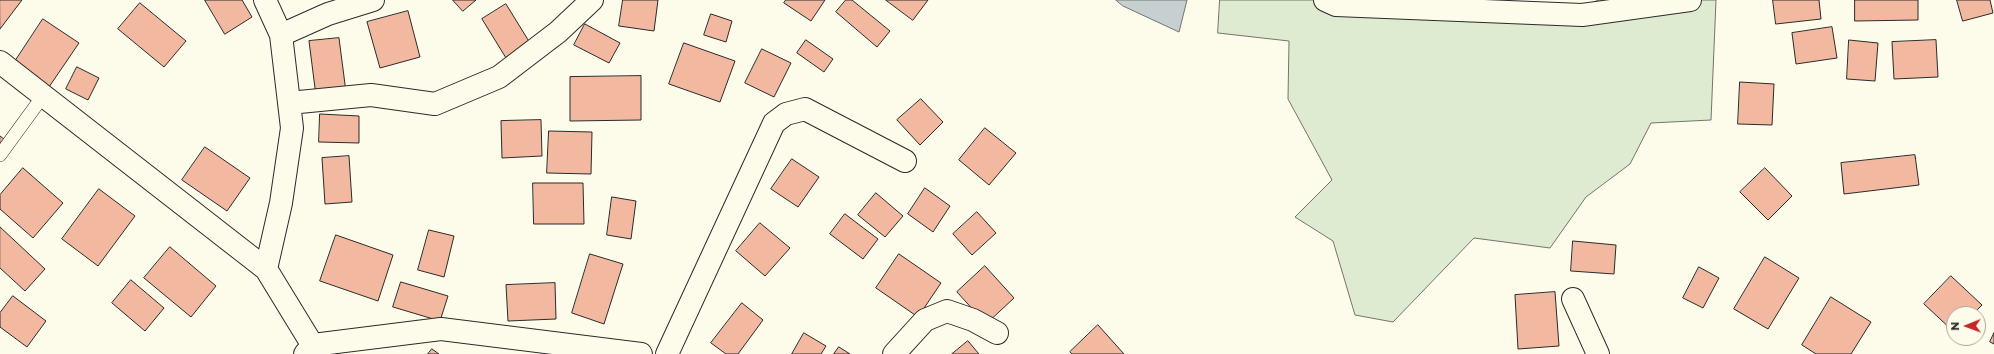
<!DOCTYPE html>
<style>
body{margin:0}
#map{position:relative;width:1994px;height:354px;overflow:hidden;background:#fdfbea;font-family:Montserrat,sans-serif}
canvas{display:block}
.north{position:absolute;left:1946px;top:306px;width:40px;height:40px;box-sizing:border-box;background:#fdfbea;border:1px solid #a9a89e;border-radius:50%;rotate:269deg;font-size:11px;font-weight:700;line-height:16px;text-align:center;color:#2b2b2b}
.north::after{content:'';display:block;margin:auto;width:14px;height:18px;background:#c62828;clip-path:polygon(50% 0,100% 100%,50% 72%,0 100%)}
</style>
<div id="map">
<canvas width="1994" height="354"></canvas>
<div class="north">N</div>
</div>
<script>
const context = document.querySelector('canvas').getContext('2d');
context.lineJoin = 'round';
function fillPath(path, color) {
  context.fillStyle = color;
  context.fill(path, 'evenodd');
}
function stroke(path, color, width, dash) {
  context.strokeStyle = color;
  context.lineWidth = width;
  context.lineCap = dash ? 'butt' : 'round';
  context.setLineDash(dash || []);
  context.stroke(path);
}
const green = new Path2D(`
 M1220 0H1367L1550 24 1598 0H1716L1711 120 1651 123 1630 164 1586 197 1550 248 1474 238 1393 322 1355 315 1333 241 1295 217 1332 180 1288 99 1289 41 1218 33Z`);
fillPath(green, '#deebd1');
stroke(green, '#74746e', 1);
const water = new Path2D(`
 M1116 0H1187L1179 32 1123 6Z`);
fillPath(water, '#c7d0d0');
stroke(water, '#74746e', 1);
const building = new Path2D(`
 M0 0H22L0 29Z
 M205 0H242L252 17 225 34Z
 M453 0H476L463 11Z
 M623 0H658L654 31 619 26Z
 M786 0H825L811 21 784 3Z
 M846 0H852L890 31 877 47 836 12Z
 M886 0H928L913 20Z
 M1773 0H1819L1821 19 1776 24Z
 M1855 0H1918V20L1855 21Z
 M1957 0H1990L1993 13 1963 21Z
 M140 3 186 41 164 67 118 29Z
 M506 4 530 43 506 58 482 19Z
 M408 11 420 57 380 68 367 22Z
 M711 14 732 21 726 42 704 35Z
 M43 19 79 43 49 87 14 63Z
 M585 24 620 43 609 63 574 45Z
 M1832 27 1837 58 1796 64 1792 33Z
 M339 38 346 92 316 96 309 41Z
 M806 40 833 59 824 72 797 53Z
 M1849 40 1878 43 1875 81 1847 79Z
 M1936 40 1938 77 1894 79 1892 42Z
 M684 43 735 61 720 102 669 84Z
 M762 49 791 63 774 97 745 83Z
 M77 67 99 78 88 100 66 89Z
 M641 76V120L570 121V77Z
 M1740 82 1774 84 1772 125 1738 124Z
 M921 99 943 122 920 145 897 120Z
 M320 114 359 116V143L319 142Z
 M541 120 542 156 502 158 501 121Z
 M985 128 1016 153 989 185 959 160Z
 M549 131 592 132 591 174 547 173Z
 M0 136 4 139 0 144Z
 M205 147 250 178 227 211 182 180Z
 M1915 155 1919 185 1844 194 1841 163Z
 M349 156 352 202 325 204 322 158Z
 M792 159 819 177 798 207 771 189Z
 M23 168 63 203 33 238 0 209V195Z
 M1765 168 1792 196 1768 220 1740 192Z
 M533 183H583L584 224H534Z
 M925 188 950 206 933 232 908 214Z
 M99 189 135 216 98 266 62 239Z
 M876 193 903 216 885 237 858 215Z
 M612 197 636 201 631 239 607 235Z
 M977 212 996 233 972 255 953 234Z
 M845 214 878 239 863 259 830 234Z
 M760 223 790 248 765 276 736 251Z
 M0 227 45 269 25 291 0 268Z
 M429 230 454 236 444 277 418 270Z
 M336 235 393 255 378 301 320 281Z
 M1573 241 1616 245 1614 274 1571 271Z
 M170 247 216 286 191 317 144 278Z
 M590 254 623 264 604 324 572 313Z
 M899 254 941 283 918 317 876 288Z
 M1765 257 1799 278 1768 329 1734 309Z
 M985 266 1014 298 986 324 957 292Z
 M1699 267 1719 278 1703 308 1683 298Z
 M1951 276 1982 305 1973 314H1954V332L1924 304Z
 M131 280 164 308 145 331 112 303Z
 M401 282 448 296 440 321 393 307Z
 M555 283 556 319 508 321 506 285Z
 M1555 292 1559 346 1518 349 1515 295Z
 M13 296 46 321 27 347 0 327V313Z
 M1831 297 1871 322 1851 354H1816L1802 345Z
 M742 303 763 320 738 354H726L711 343Z
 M1098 325 1124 354H1072L1070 352Z
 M804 333 826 346 821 354H792Z
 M1994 333V344L1990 342Z
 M968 341 979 354H952Z
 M839 347 850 354H834Z
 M432 349 439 354H428Z`);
fillPath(building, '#f2b8a0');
stroke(building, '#2b2b2b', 1);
const lane = new Path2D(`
 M0 155 43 96`);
const street = new Path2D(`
 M265 0 281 35 292 128 281 203 266 269
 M1325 0 1336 5 1582 15 1690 0
 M281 35 328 14 373 0
 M0 62 266 269 318 354
 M289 103 371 95 435 104 499 77 558 32 592 0
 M1573 299 1598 354
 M305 354 313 345 441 329 641 354
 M667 354 774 123 786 114 805 109 905 161
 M894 354 925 320 947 311 973 320 997 333`);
stroke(lane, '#2b2b2b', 14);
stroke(street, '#2b2b2b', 24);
stroke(lane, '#fdfbea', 13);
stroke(street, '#fdfbea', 22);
</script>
